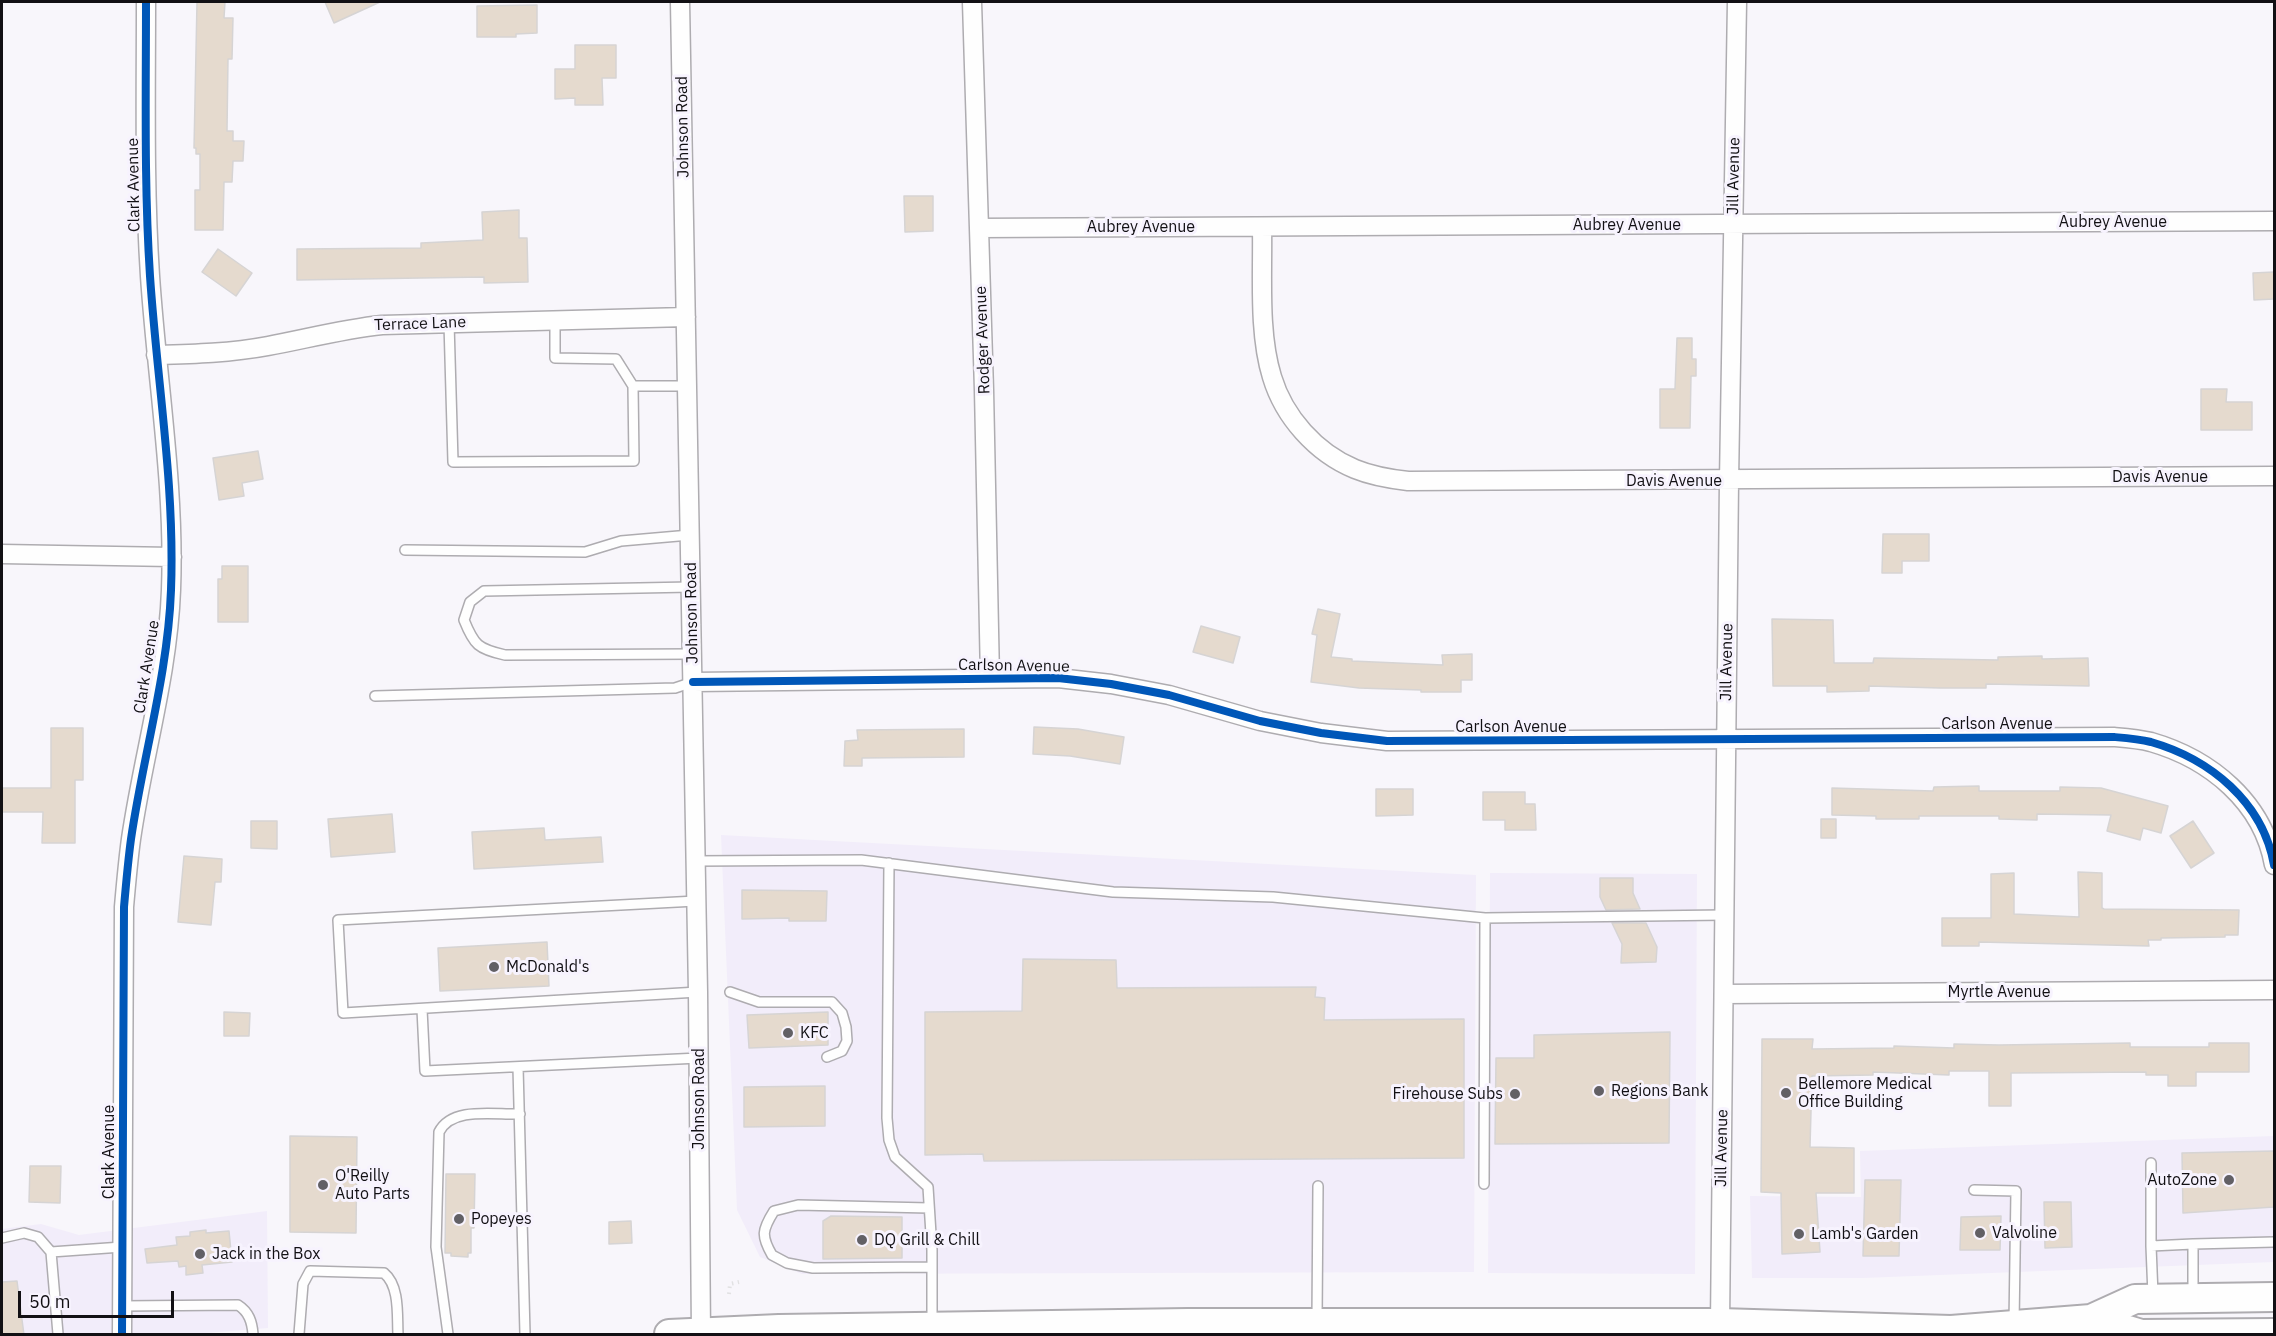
<!DOCTYPE html>
<style>
body{margin:0}
#map{position:relative;width:2276px;height:1336px;overflow:hidden;background:#f8f6fb;font-family:"IBM Plex Sans",sans-serif}
canvas{display:block}
.frame{position:absolute;inset:0;border:3px solid #121014;pointer-events:none}
.scale{position:absolute;left:18px;top:1291px;width:156px;height:27px;box-sizing:border-box;border:3px solid #121014;border-top:0;padding-left:8px;font-size:18px;line-height:21px;white-space:nowrap;color:#121014;-webkit-text-stroke:4px #f7f3fe;paint-order:stroke}
</style>
<div id="map">
<canvas width="2276" height="1336"></canvas>
<div class="frame"></div>
<div class="scale">50 m</div>
</div>
<script>
const context = document.querySelector('canvas').getContext('2d');
context.lineJoin = 'round';
function fillPath(path, color) {
  context.fillStyle = color;
  context.fill(path, 'evenodd');
}
function stroke(path, color, width, dash) {
  context.strokeStyle = color;
  context.lineWidth = width;
  context.lineCap = dash ? 'butt' : 'round';
  context.setLineDash(dash || []);
  context.stroke(path);
}
function label(font, color, halo, rows, align = 'center') {
  context.font = font + ' "IBM Plex Sans",sans-serif';
  context.lineWidth = 6;
  context.setLineDash([]);
  context.textBaseline = 'middle';
  context.strokeStyle = halo;
  context.fillStyle = color;
  for (const [text, x, y, turn = 0] of rows) {
    context.save();
    context.translate(x, y);
    context.rotate((+turn || 0) * Math.PI / 180);
    context.textAlign = isNaN(turn) ? turn : align;
    if (halo) context.strokeText(text, 0, 0);
    context.fillText(text, 0, 0);
    context.restore();
  }
}
fillPath(new Path2D(`
 M721 835 1476 875 1474 1272 802 1274 760 1257 737 1210Z
 M1490 873 1697 874 1695 1274 1488 1273Z
 M2274 1136V1262L1863 1278H1752L1750 1196 1861 1197 1860 1151Z
 M267 1211 268 1328 194 1334H2V1229L41 1224 79 1235Z`), '#f2edfa');
const building = new Path2D(`
 M197 2H225L224 18H233L232 59H228L227 131H233V141H244L243 161H233L232 182H224L223 230H195V190H200V154H196V148H194Z
 M325 2H380L334 23Z
 M537 5V33L516 34V37H477V6Z
 M575 45H616V78H602L603 105H575V98L555 99V69H575Z
 M904 196H933V231L905 232Z
 M519 210V238H527L528 282 484 283V277L297 280V249L421 248V243L483 240 482 212Z
 M218 249 252 273 236 296 202 272Z
 M2274 272V299L2254 300 2253 273Z
 M1677 338H1692V359H1696V376H1691L1690 428H1660V389H1675Z
 M2201 389H2227L2226 402H2252V430H2201Z
 M258 451 263 479 242 483 244 496 219 500 213 458Z
 M1883 534H1929V561H1902V573H1882Z
 M222 566H248V622H218V579H222Z
 M1318 609 1340 614 1331 657 1352 659V661L1443 665 1442 655 1472 654V680H1461V692H1421V690L1359 688 1311 682 1317 635 1312 634Z
 M1772 619 1833 620 1834 663H1873L1874 658 1998 660V657L2042 656V659L2088 658 2089 686 1986 684V688H1940L1869 686V691L1827 692V686H1773Z
 M1201 626 1240 637 1233 663 1193 652Z
 M1034 727 1078 729 1124 737 1120 764 1070 756 1033 754Z
 M51 728H83V780H75V843H42L43 812H2V788H51Z
 M964 729V757L862 758V766H844L845 741 858 740 857 730Z
 M1979 786V791H2060V787L2101 788 2168 806 2161 833 2143 828 2140 840 2107 831 2111 815 2037 814V820L1999 819V816H1919V819H1876V816L1832 815V788L1933 791 1934 787Z
 M1376 789H1413V815L1376 816Z
 M1483 792H1525V804H1535L1536 830H1505V820H1483Z
 M392 814 395 852 331 857 328 819Z
 M1821 819H1836V838H1821Z
 M251 821H277V849L251 848Z
 M2193 821 2214 853 2191 868 2170 836Z
 M544 828 545 840 601 837 603 862 474 869 472 832Z
 M184 856 222 859 221 882H215L211 925 178 922Z
 M2078 872 2102 873V908L2104 909 2239 910 2238 935H2225V937L2161 938V940H2148L2149 946 1979 942V946H1942V918H1991V874L2014 873V914L2079 917Z
 M1600 878H1633V893L1640 909 1606 910 1600 897Z
 M742 890 827 891 826 921H789V918L742 919Z
 M1612 923H1646L1657 947 1656 962 1621 963 1622 944Z
 M547 942 549 986 440 991 438 948Z
 M1023 959 1116 960 1117 988 1316 987 1315 997 1325 998 1324 1020 1464 1019V1158L984 1161 983 1154 925 1155V1012L1022 1011Z
 M224 1012 250 1013 249 1036H224Z
 M828 1012V1045L749 1048 747 1015Z
 M1670 1032 1669 1143 1495 1144 1496 1058H1534V1035Z
 M1762 1039H1813L1812 1049 1894 1048V1046L1954 1048V1044L1999 1045 2130 1043V1047H2209V1043H2249V1072H2196V1086H2168V1075H2146V1072L2011 1073V1106H1989V1071H1949V1075L1873 1072V1075L1812 1076 1810 1147 1854 1148V1193H1816L1820 1252 1782 1254 1781 1193 1761 1192Z
 M825 1086V1126L744 1127V1087Z
 M290 1136 357 1137 356 1233 290 1232Z
 M2274 1151V1207L2183 1213 2182 1153Z
 M30 1166H61L60 1203 29 1202Z
 M446 1174H475L474 1228H471V1253H468V1257L451 1256V1253H445Z
 M1865 1180H1901L1899 1256H1863Z
 M2044 1202H2071L2072 1247 2045 1248Z
 M831 1216 902 1217V1258L823 1259V1221Z
 M2001 1216 2000 1250H1960L1961 1217Z
 M631 1221 632 1243 609 1244V1222Z
 M206 1230V1233L229 1231 232 1262 202 1265 203 1273 186 1275V1266L179 1267 178 1261 147 1263 145 1249 177 1245 176 1237 190 1236V1232Z
 M17 1281 24 1335H2V1282Z`);
fillPath(building, '#e5dace');
stroke(building, '#d6d4d4', 1.5);
const service = new Path2D(`
 M555 320V358L616 359 633 386
 M449 323 453 462 634 461 633 386H687
 M405 550 585 552 621 541 690 535
 M691 587 484 591 470 602 464 620C474 645 478 649 505 655L692 654
 M375 696 675 688 693 682
 M695 861 861 860 1113 892 1273 897 1485 918 1484 1184
 M889 863 887 1118 889 1140 895 1157 928 1187 932 1250V1324
 M696 901 338 920 343 1013 698 992
 M1485 918 1725 915
 M730 992 759 1002H832L842 1013 846 1027 847 1041 842 1051 827 1057
 M422 1009 425 1071 699 1058
 M518 1067 525 1334
 M2151 1163V1246
 M1974 1190 2016 1191 2014 1323
 M929 1208 798 1205 774 1211C762 1230 761 1236 772 1255L787 1263 813 1268 931 1267
 M2 1238 24 1233 38 1237 51 1252 58 1334
 M51 1252 122 1247
 M2153 1295 2151 1246 2193 1244
 M2193 1296V1244L2274 1242
 M122 1306 238 1305C249 1312 252 1322 253 1334
 M1317 1319 1318 1186
 M299 1334 303 1284 310 1271 384 1273C400 1286 397 1316 398 1334
 M448 1334 436 1247 439 1132C452 1106 495 1115 520 1114`);
const minor = new Path2D(`
 M680 2 698 992 701 1334
 M972 2 984 390 990 678
 M1262 227C1263 274 1258 332 1272 377 1284 417 1316 453 1355 469 1372 476 1390 479 1408 481L2274 476
 M979 228 2274 221
 M156 355C193 354 231 353 268 346 306 339 343 329 382 325L686 317
 M2 554 172 557
 M693 682 1058 678 1111 684 1169 695 1260 721 1321 733 1387 741 2114 737C2126 738 2139 739 2151 742 2210 759 2263 802 2274 865
 M1724 994 2274 990
 M1720 1323 1729 481 1737 2
 M122 1334 124 907C126 884 128 861 131 839 143 756 168 674 171 590 175 485 157 381 150 276 144 185 146 93 146 2`);
const primary = new Path2D(`
 M2091 1319 2141 1334 2274 1333
 M669 1334 779 1329 1188 1323H1720L1951 1330 2091 1319 2135 1299 2274 1297`);
stroke(service, '#aeacb0', 12);
stroke(minor, '#aeacb0', 21);
stroke(primary, '#aeacb0', 32);
stroke(new Path2D(`
 M903 1240H918
 M729 1294 730 1284 739 1282`), '#e1e1e2', 4, [1.5, 4.5]);
stroke(service, '#fefefe', 9);
stroke(minor, '#fefefe', 18);
stroke(primary, '#fefefe', 28);
stroke(new Path2D(`
 M693 682 1058 678 1111 684 1169 695 1260 721 1321 733 1387 741 2114 737C2126 738 2139 739 2151 742 2210 759 2263 802 2274 865
 M122 1334 124 907C126 884 128 861 131 839 143 756 168 674 171 590 175 485 157 381 150 276 144 185 146 93 146 2`), '#0057b8', 8);
for (const [x, y, r, color] of [
 [494,967,6,"#626065"],
 [788,1033,6,"#626065"],
 [1599,1091,6,"#626065"],
 [1786,1093,6,"#626065"],
 [1515,1094,6,"#626065"],
 [2229,1180,6,"#626065"],
 [323,1185,6,"#626065"],
 [459,1219,6,"#626065"],
 [1980,1233,6,"#626065"],
 [1799,1234,6,"#626065"],
 [862,1240,6,"#626065"],
 [200,1254,6,"#626065"]
]) {
  const dot = new Path2D();
  dot.arc(x, y, r, 0, 2 * Math.PI);
  context.fillStyle = color;
  context.fill(dot);
  stroke(dot, '#f7f3fe', 2);
}
label('16px', '#121014', '#f7f3fe', [
 ["Johnson Road",683,127,-91],
 ["Jill Avenue",1734,176,-89],
 ["Clark Avenue",134,185,-91],
 ["Aubrey Avenue",2113,222],
 ["Aubrey Avenue",1627,225],
 ["Aubrey Avenue",1141,227],
 ["Terrace Lane",420,324,-2],
 ["Rodger Avenue",983,340,-92],
 ["Davis Avenue",2160,477],
 ["Davis Avenue",1674,481],
 ["Johnson Road",692,613,-91],
 ["Jill Avenue",1727,662,-89],
 ["Carlson Avenue",1014,666,1],
 ["Clark Avenue",147,667,-81],
 ["Carlson Avenue",1997,724],
 ["Carlson Avenue",1511,727],
 ["Myrtle Avenue",1999,992],
 ["Johnson Road",699,1099,-90],
 ["Jill Avenue",1722,1148,-89],
 ["Clark Avenue",109,1152,-90]
]);
label('16px', '#121014', '#f7f3fe', [
 ["McDonald's",506,967],
 ["KFC",800,1033],
 ["Bellemore Medical",1798,1084],
 ["Office Building",1798,1102],
 ["Regions Bank",1611,1091],
 ["Firehouse Subs",1503,1094,"right"],
 ["O'Reilly",335,1176],
 ["Auto Parts",335,1194],
 ["AutoZone",2217,1180,"right"],
 ["Popeyes",471,1219],
 ["Valvoline",1992,1233],
 ["Lamb's Garden",1811,1234],
 ["DQ Grill & Chill",874,1240],
 ["Jack in the Box",212,1254]
], 'left');
</script>
